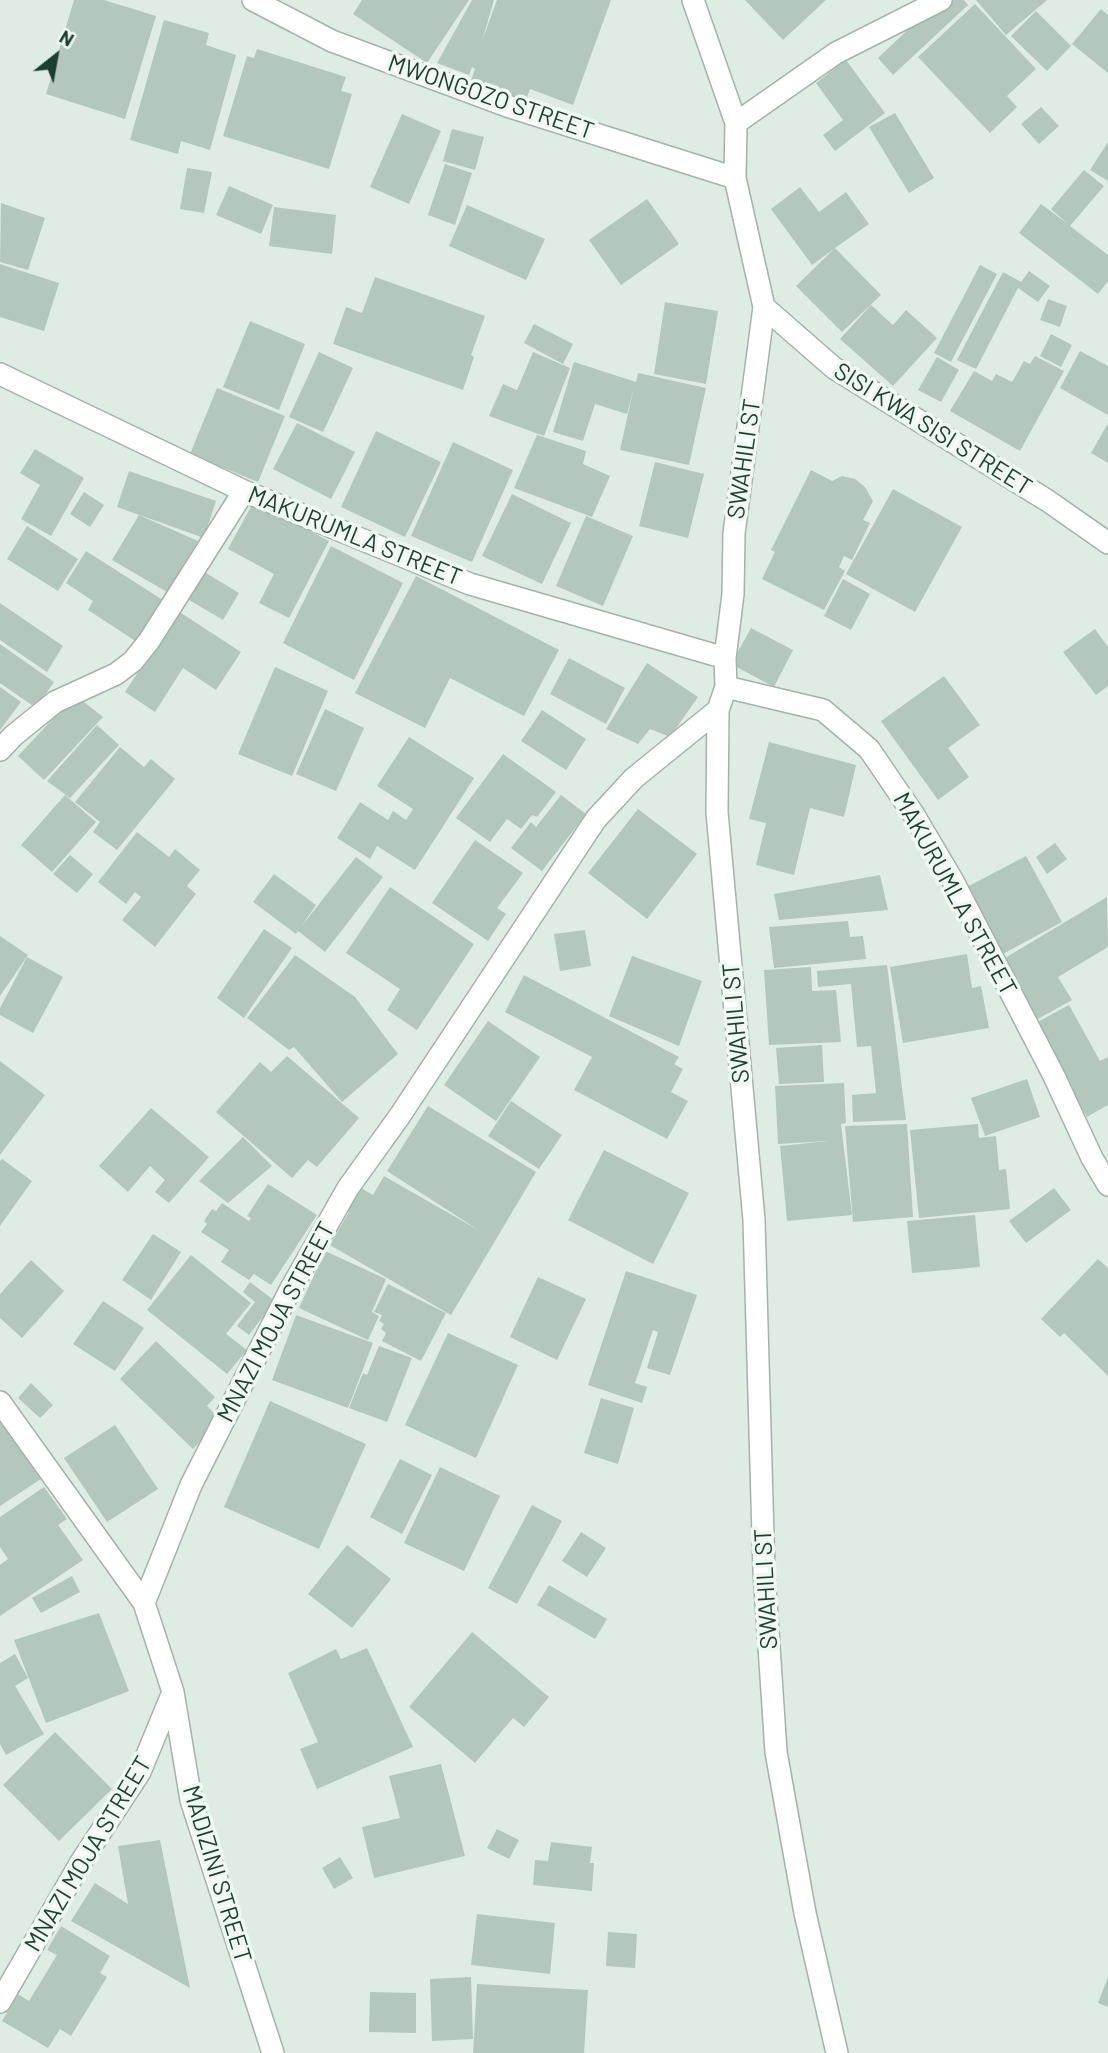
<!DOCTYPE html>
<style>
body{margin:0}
#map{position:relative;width:1108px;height:2053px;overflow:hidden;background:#dfece4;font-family:Barlow,sans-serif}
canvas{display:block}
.north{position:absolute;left:21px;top:21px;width:70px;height:70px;-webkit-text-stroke:5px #f0f8f2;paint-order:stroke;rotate:31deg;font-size:19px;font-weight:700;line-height:28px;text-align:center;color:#1e3e30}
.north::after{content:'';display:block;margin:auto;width:24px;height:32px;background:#1e3e30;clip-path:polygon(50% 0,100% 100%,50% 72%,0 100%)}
</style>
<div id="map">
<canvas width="1108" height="2053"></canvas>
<div class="north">N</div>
</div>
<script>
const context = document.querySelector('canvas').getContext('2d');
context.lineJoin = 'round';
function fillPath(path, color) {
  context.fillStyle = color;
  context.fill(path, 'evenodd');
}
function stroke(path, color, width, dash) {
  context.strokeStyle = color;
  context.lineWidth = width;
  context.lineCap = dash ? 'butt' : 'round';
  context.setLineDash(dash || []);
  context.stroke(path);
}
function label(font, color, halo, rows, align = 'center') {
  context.font = font + ' Barlow,sans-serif';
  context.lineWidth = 7;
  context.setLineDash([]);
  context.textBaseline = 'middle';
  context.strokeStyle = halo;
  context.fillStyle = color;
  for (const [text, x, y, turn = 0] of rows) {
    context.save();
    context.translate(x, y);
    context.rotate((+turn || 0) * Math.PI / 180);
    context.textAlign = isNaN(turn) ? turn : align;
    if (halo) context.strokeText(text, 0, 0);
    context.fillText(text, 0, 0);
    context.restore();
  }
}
fillPath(new Path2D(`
 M74 0H104L156 16 125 119 46 94Z
 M362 0H469L427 63 353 14Z
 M472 0H494L482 41 497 0H611L573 105 530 89 525 103 470 83 475 69 472 67 469 75 437 63Z
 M745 0H826L783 40Z
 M939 0H964L968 5 893 75 878 58Z
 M976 0H1047L1006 35Z
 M975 4 1036 69 1007 96 1017 107 990 133 918 57Z
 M1101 9 1108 15V73L1072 44Z
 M1036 11 1071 46 1047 71 1011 36Z
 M164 20 209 33 206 45 236 55 210 150 181 141 178 154 130 140Z
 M257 49 346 77 341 91 352 94 329 169 223 136 247 56 254 58Z
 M846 60 885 113 835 151 823 135 843 120 816 83Z
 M1041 107 1059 126 1039 144 1021 124Z
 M895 113 934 178 909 193 869 127Z
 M402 114 441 131 409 204 370 187Z
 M452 129 484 137 475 170 443 161Z
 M1108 142V181L1090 170Z
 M445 164 472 173 455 225 428 215Z
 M187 168 212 172 204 213 180 209Z
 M1084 170 1104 186 1070 226 1108 255V281L1098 294 1019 233 1041 204 1068 224 1051 209Z
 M229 186 273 205 261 234 216 215Z
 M800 187 819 212 846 192 869 224 835 248 881 295 842 332 796 286 834 249 812 265 771 209Z
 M647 199 679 244 621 285 589 240Z
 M1 203 45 218 28 270 0 262Z
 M467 205 545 239 526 280 449 246Z
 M274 207 336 215 332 254 269 246Z
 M0 264 59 283 44 331 0 317Z
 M980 265 997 274 951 362 934 353Z
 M1029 271 1050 286 1038 302 1018 288 976 369 957 360 1003 272 1021 282Z
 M375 277 485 316 471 355 474 357 463 390 333 344 346 307 362 313Z
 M1048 299 1067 306 1060 327 1040 320Z
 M665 302 718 311 706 384 654 374Z
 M871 305 893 325 906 310 937 338 893 386 840 339Z
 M250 321 305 344 279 410 223 387Z
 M534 324 573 344 563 364 524 343Z
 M1051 334 1072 345 1061 367 1040 356Z
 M1080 351 1108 366V415L1060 388Z
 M319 352 353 368 323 432 289 417Z
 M533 352 570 368 544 436 489 416 503 384 517 390Z
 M1035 356 1064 371 1020 451 950 411 974 371 992 381 996 374 1012 382 1024 361 1030 364Z
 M937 357 959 370 941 402 918 390Z
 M574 362 636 382 638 373 706 388 689 465 620 450 634 387 627 414 595 404 583 441 553 432Z
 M217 388 285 416 258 482 190 454Z
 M297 423 355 452 331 499 273 469Z
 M1108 423V463L1091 453Z
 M376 431 441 462 405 537 341 507Z
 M537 435 586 451 583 464 610 476 592 517 514 488Z
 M453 442 513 470 472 562 411 536Z
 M35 449 84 478 51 536 21 519 40 485 20 473Z
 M655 462 704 474 688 538 639 526Z
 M811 470 832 481 842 476 855 479 865 487 873 501 863 520 870 523 852 560 844 556 839 567 845 571 824 610 762 579 775 552 771 550Z
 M129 471 216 501 204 538 117 507Z
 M893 489 962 527 915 612 846 574Z
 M84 492 104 505 90 527 70 514Z
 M512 494 571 523 542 584 482 556Z
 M254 501 329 541 289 618 259 603 274 574 228 549Z
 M139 515 198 541 167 592 112 560Z
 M586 516 633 536 603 606 556 586Z
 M27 526 78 559 58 591 7 559Z
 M331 546 403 583 354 680 283 643Z
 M86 551 166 602 140 644 88 610 93 601 66 583Z
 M201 570 239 593 223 620 184 597Z
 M416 576 559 650 524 716 450 678 425 728 355 693Z
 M843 579 870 594 851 630 824 616Z
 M0 603 63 646 47 672 0 640Z
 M178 611 241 652 216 690 183 668 155 712 125 692Z
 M751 628 793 650 774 687 731 664Z
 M1095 629 1108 647V686L1096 695 1063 652Z
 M0 644 54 682 36 708 0 683Z
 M569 658 625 688 606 724 550 694Z
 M647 663 698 697 670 737 650 729 638 744 606 729Z
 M275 667 328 691 292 776 238 754Z
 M944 676 980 725 948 748 969 777 938 800 881 721Z
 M0 687 21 702 0 730Z
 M75 695 103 717 44 780 18 756Z
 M325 709 364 728 336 791 296 774Z
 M542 710 586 739 566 770 521 741Z
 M97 725 119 745 70 798 47 781Z
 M409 737 474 778 415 870 377 846 370 859 337 838 360 802 388 820 393 811 406 820 413 809 377 786Z
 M769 742 856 765 844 817 810 808 794 875 756 865 766 823 749 819Z
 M120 747 144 767 151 759 175 779 117 850 93 832 100 822 75 802Z
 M503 754 556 792 537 817 532 815 521 829 507 819 490 842 456 818Z
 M65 795 96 822 52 872 21 845Z
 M561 795 586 814 542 871 511 848 531 822 536 827Z
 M638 809 697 854 647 919 588 873Z
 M137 832 169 857 175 849 200 870 187 886 196 894 155 947 122 920 141 897 135 892 126 904 98 882Z
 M475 840 523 873 497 908 506 914 488 941 432 903Z
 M1055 843 1067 859 1047 874 1036 857Z
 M70 855 93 874 77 893 53 874Z
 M1026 856 1062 922 1001 955 965 888Z
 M356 857 383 877 325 952 298 931 296 934 253 902 274 874 316 905 301 927Z
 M880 875 888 910 779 920 774 894Z
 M390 887 474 944 417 1030 387 1010 400 989 346 953Z
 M1107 897 1108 947 1058 977 1072 1000 1036 1020 1000 961Z
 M848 921 850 937 863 936 866 959 774 968 769 927Z
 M264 929 292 948 244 1018 217 998Z
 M585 930 591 966 560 971 554 934Z
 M0 936 28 955 0 996Z
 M967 954 972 988 981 986 989 1028 903 1043 890 967Z
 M295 955 355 997 398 1054 342 1102 294 1047 289 1050 247 1018Z
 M632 956 702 981 679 1046 609 1016Z
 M27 957 63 977 33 1033 0 1015V1008Z
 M887 965 906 1120 853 1122 852 1095 876 1093 871 1046 857 1047 851 984 818 987 817 971Z
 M811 967 812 991 836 990 841 1042 769 1045 764 970Z
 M524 975 679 1057 674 1064 683 1069 671 1092 688 1101 667 1139 574 1090 592 1057 505 1012Z
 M1069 1005 1100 1061 1108 1057V1105L1087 1117 1034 1024Z
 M488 1021 540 1057 496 1121 444 1085Z
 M822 1045 824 1082 779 1084 776 1048Z
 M287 1056 359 1118 317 1167 308 1160 292 1178 216 1112 260 1062 271 1072Z
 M0 1061 45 1095 0 1155Z
 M1027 1079 1040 1117 985 1136 971 1098Z
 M844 1083 846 1123 841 1124 852 1215 787 1221 780 1146 828 1141 778 1144 775 1086Z
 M511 1101 562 1135 539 1169 488 1136Z
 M428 1106 536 1172 451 1315 330 1245 349 1212 341 1207 354 1184 373 1195 384 1176 480 1231 387 1171Z
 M151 1108 209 1157 169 1203 155 1192 165 1180 150 1166 128 1192 99 1166Z
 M907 1124 913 1217 853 1222 845 1126Z
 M978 1124 979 1138 996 1136 999 1170 1006 1169 1010 1209 919 1218 910 1130Z
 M243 1137 272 1166 228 1203 199 1181Z
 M604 1150 689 1193 653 1264 568 1220Z
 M2 1159 32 1181 0 1226V1161Z
 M268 1184 317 1215 271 1285 254 1274 249 1280 221 1262 229 1250 201 1232 207 1224 204 1221 212 1209 216 1211 222 1203 249 1221 251 1218 247 1216Z
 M1054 1188 1071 1210 1026 1243 1009 1221Z
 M975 1215 980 1267 912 1273 907 1221Z
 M153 1234 181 1252 151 1300 122 1280Z
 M325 1251 386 1279 372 1312 379 1316 368 1340 299 1308Z
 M191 1255 251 1303 226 1334 247 1350 227 1374 147 1310Z
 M1098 1259 1108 1268V1376L1064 1333 1060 1337 1041 1319Z
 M31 1260 64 1291 22 1338 0 1318V1294Z
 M626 1271 697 1295 670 1375 647 1368 658 1332 653 1330 635 1383 647 1387 642 1403 588 1385Z
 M538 1277 586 1299 557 1360 510 1337Z
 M250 1282 275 1301 249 1335 237 1326 255 1302 243 1292Z
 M388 1284 446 1313 421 1361 382 1341 386 1333 381 1329 384 1324 379 1321 382 1315 374 1312Z
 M103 1301 144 1328 115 1371 73 1344Z
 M296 1315 373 1343 348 1408 272 1380Z
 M448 1333 518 1365 476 1458 405 1425Z
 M156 1341 215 1397 207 1406 221 1420 193 1449 120 1379Z
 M379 1346 412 1358 387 1422 349 1408 363 1373 367 1375Z
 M31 1383 53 1405 40 1418 18 1398Z
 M601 1398 634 1408 618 1464 584 1453Z
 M270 1401 366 1444 319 1549 224 1507Z
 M4 1417 44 1477 0 1506V1420Z
 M115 1425 158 1489 107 1522 64 1458Z
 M400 1459 432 1475 402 1534 370 1517Z
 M440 1467 500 1496 464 1571 404 1543Z
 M44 1487 67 1519 58 1525 83 1560 0 1616V1565L8 1559 0 1547V1517Z
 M532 1505 562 1521 517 1604 488 1588Z
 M581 1532 606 1548 587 1577 562 1561Z
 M347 1545 391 1579 352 1628 308 1594Z
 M72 1576 80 1592 41 1613 32 1598Z
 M549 1585 607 1619 595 1639 537 1605Z
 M99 1613 129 1691 46 1723 14 1640Z
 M472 1632 549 1697 524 1727 513 1718 475 1763 409 1707Z
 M367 1648 413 1747 317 1789 300 1749 318 1742 288 1673 336 1649 341 1659Z
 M15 1654 28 1678 15 1686 44 1734 6 1755 0 1744V1663Z
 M55 1732 112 1789 59 1841 3 1785Z
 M441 1764 465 1856 374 1878 362 1827 400 1818 389 1776Z
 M497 1829 519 1840 509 1859 487 1848Z
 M160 1840 190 1988 71 1921 95 1883 128 1904 118 1846Z
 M551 1842 592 1847 590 1863H594L592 1891 533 1885 535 1860 548 1861Z
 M340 1857 353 1878 334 1889 322 1868Z
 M477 1914 555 1923 550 1974 471 1965Z
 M61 1926 110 1956 100 1973 107 1977 71 2036 60 2029 48 2048 2 2021 18 1994 29 2001 57 1955 47 1950Z
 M608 1932 637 1934 635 1968 606 1966Z
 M471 1977 473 2039 432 2041 430 1979Z
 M1108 1977V2007L1098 2003Z
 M477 1984 588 1990 584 2053H473Z
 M370 1992 416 1993V2033L369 2032Z`), '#b4c7bc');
const minor = new Path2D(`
 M253 0 332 41 507 106 735 178
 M693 0 736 123 735 178 764 307 734 533 733 594 725 658 726 687 718 710 717 812 754 1220 764 1571 776 1752 805 1913 837 2053
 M736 123 836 53 941 0
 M764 307 834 368 1048 501 1108 543
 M0 374 244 491 470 584 725 658
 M726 687 823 710 869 749 914 815 953 881 1054 1076 1092 1158 1108 1185
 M0 750 13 736 55 702 116 674 133 661 149 641 244 491
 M0 1402 144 1603
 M173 1692 191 1800 273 2053
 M0 2002 81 1862 140 1772 173 1692 144 1603 191 1485 289 1292 348 1188 399 1117 596 819 634 778 718 710`);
stroke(minor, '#a1b4aa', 24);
stroke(minor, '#fff', 21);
label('24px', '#1e3e30', '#f0f8f2', [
 ["MWONGOZO STREET",491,97,19],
 ["SISI KWA SISI STREET",933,429,32],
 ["SWAHILI ST",744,459,-82],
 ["MAKURUMLA STREET",355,536,22],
 ["MAKURUMLA STREET",955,894,61],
 ["SWAHILI ST",736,1023,-95],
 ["MNAZI MOJA STREET",276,1322,-62],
 ["SWAHILI ST",766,1589,-93],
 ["MNAZI MOJA STREET",88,1854,-59],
 ["MADIZINI STREET",217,1874,73]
]);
</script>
